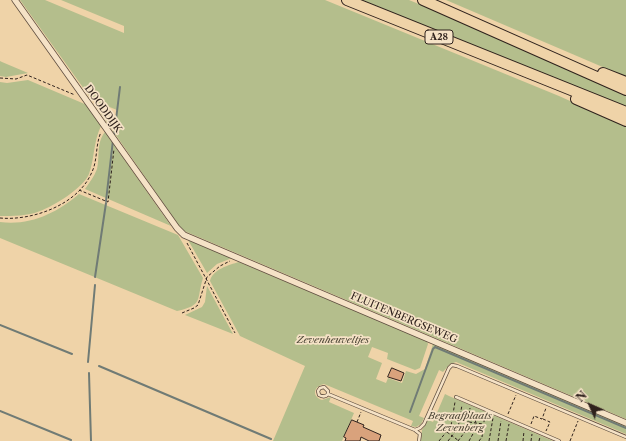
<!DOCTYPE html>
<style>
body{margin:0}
#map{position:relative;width:626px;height:441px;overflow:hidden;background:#efd3a8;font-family:"Libre Caslon Text",serif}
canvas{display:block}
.north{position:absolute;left:570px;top:385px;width:40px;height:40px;-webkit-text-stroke:3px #f5e2c6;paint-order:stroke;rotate:315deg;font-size:11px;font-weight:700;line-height:16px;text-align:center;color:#2f221d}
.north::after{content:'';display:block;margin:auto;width:14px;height:18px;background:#2f221d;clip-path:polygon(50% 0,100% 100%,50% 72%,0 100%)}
</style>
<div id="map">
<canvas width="626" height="441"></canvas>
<div class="north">N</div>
</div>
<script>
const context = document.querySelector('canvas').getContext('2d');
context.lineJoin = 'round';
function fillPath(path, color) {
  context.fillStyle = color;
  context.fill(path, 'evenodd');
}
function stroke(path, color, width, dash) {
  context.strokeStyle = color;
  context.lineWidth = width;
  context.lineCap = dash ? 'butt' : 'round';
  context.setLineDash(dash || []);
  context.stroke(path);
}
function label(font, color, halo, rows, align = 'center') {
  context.font = font + ' "Libre Caslon Text",serif';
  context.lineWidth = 3.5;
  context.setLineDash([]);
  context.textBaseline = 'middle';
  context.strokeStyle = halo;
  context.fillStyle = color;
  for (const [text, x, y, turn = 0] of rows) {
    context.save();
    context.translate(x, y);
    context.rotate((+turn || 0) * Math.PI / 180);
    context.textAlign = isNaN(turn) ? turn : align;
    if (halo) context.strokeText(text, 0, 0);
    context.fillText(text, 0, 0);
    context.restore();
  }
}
fillPath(new Path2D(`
 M20 0H45L124 33V26L61 0H325L559 96 626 126V419L182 230 97 108 116 116 117 110 92 100Z
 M356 0H409L477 28 626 95V108Z
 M446 0H626V77Z
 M0 61 2 62 28 73 6 77 0 76Z
 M28 80 87 105 101 126C93 143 95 157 89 174 83 188 54 206 40 211 28 216 13 216 0 216V82L7 83Z
 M105 132 171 226 85 189C89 183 94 177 97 169 100 157 96 143 105 132Z
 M79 194 178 235 203 278C196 300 204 305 177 311L0 238V222C30 226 57 213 79 194Z
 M188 240 232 258 217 264 207 273Z
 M239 262 427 341 428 344 420 368 415 370 387 359 388 353 372 347 368 357 382 363 376 379 386 383 388 378 402 383 406 371 416 374 425 369 433 344 626 425V434L456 362 450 364 443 372 439 370 419 416 424 418 421 424 416 427 411 426 413 421 324 384C314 386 311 396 322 400L331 397 329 402 354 413 342 441H273L305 366 240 336 210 281C213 269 229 265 239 262Z
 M207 286 233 334 185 315 202 307 205 302Z
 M445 394 449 396 553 441H421L422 430 428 420 433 422Z`), '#b4be8c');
stroke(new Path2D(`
 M114 136 120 87
 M106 201 113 140
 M95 277 106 203
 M0 325 72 354
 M88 362 95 285
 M99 366 271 439
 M89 373 91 441
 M0 411 71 440
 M410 412 433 349 435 347 626 428`), '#707b75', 2);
const building = new Path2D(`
 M392 368 404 373 401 381 388 377Z
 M352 420 364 425 363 427 381 435 379 441H369L361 437 360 441H345L346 438 344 437Z`);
fillPath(building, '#d9a27c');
stroke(building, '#2f221d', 1);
const service = new Path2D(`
 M328 394C326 397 323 397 319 395L318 391 320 388 324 387 328 391V394L415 430 420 428 424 424 449 368 452 365 457 366 626 437
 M456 397 559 441
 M416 431 420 434 419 441`);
const minor = new Path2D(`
 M15 0 177 228 184 235 626 423`);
const motorway = new Path2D(`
 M347 0 626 112
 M423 0 626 90
 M603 73 626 82
 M576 99 626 121`);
stroke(service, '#5f4e40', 4);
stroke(minor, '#5f4e40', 7);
stroke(motorway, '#2f221d', 12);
stroke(new Path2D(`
 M0 78 16 79 27 75 75 95
 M79 190 108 202 114 149
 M0 218C32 221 77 205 91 174 98 161 95 146 101 132
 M187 243 235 333
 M182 313 194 308 198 305 207 277 220 266 230 261
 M508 414 516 395
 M543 419 550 422 546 431
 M357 422 361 412
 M469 422 483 424
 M531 424 534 416 542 419 546 408
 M447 432 459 441
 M439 441 451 426 455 402
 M448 441 458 428 462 405
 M458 441 467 429 470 408
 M469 441 474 432 477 412
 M479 441 482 437 485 414
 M489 441 493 418
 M498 441 501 421
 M506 441 509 424
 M523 441 524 431
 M531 441 532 434
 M539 441 540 437
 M570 441 578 421`), '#2f221d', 1, [3, 2]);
stroke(service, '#f5e2c6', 2.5);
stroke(minor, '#f5e2c6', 5.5);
stroke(motorway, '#efd3a8', 10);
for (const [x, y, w] of [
 [439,37,28]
]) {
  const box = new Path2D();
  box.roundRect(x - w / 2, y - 7, w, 14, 3);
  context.fillStyle = '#f5e2c6';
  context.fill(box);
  stroke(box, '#2f221d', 1);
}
label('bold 9px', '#2f221d', null, [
 ["A28",439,37]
]);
label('10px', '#2f221d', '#f5e2c6', [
 ["DOODDIJK",103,109,54],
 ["FLUITENBERGSEWEG",404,318,23]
]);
label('italic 10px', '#504939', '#f5e2c6', [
 ["Zevenheuveltjes",333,340],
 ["Begraafplaats",460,416],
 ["Zevenberg",460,428]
]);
</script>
